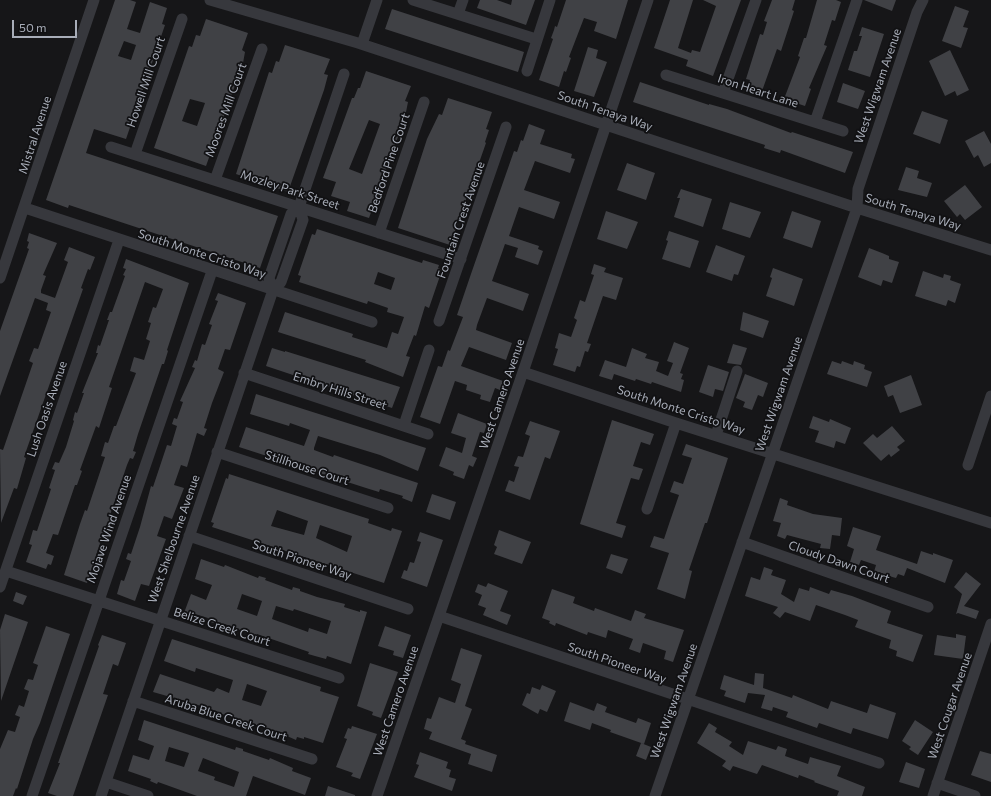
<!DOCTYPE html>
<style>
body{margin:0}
#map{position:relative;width:991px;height:796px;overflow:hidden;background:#161618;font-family:Commissioner,sans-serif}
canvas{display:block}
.scale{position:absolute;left:12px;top:20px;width:65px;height:18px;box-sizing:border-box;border:2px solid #a8adb8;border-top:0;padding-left:5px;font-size:12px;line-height:14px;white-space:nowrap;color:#a8adb8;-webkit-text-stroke:3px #111113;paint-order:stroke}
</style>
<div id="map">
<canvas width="991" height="796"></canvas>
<div class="scale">50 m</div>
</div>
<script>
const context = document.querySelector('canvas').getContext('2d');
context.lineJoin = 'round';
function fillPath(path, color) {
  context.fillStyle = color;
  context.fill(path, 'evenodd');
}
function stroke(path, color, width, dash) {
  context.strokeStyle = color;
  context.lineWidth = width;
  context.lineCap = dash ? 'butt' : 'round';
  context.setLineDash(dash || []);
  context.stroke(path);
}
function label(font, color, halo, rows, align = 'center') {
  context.font = font + ' Commissioner,sans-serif';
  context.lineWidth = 3.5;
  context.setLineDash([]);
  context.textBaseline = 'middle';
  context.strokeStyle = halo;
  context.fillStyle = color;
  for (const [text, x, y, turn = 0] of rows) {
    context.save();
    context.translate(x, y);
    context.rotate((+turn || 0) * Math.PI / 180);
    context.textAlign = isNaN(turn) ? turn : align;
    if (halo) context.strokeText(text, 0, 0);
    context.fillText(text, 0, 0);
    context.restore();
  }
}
fillPath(new Path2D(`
 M115 0H130L136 2 127 29 140 33 150 2 167 8 162 24 165 25 126 139 94 129 86 153 278 216 260 268 69 205 68 208 46 200ZM124 41 136 45 131 60 118 56Z
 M480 0H497L511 5 512 0H535L526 25 477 8Z
 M566 0H628L616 39 594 31 597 22 584 18 569 57 571 58 566 72 564 71 559 87 539 80 553 39 551 38 554 30 555 26 557 27Z
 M670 0H693L678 48 691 53 692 50 700 52 716 6 703 0H741L713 76 686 66 688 60 654 48Z
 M772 0H795L792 10 794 11 781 51 777 49 762 91 748 86 750 80 746 79 760 34 763 35 767 22 764 21Z
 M817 0H836L841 2 835 21 832 20 824 45 827 46 809 88 811 89 805 106 784 99 800 57 798 56 804 38H806Z
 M864 0H896L892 11Z
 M955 6 969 11 963 27 968 28 961 48 942 41Z
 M392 9 524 52 518 72 385 29Z
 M206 19 248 33 242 50 245 52 243 63 206 166 154 148 189 46 192 47 196 35 200 36ZM190 99 205 103 197 126 182 121Z
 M862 27 884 34 870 77 848 70 854 51H857L862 36H859Z
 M285 45 330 59 324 74 328 75 324 90 288 192 236 174 269 72 272 73 276 61 279 62Z
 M588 47 598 50 596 58 607 62 594 97 574 91Z
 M950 50 969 90 957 96 955 91 945 96 929 61Z
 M366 71 411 86 405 101 408 102 405 117 369 218 347 211 350 202 331 196 336 182 323 178 352 98H354L358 88H360ZM369 120 380 124 362 174 349 169Z
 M640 82 709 105V104L727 109 791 133 792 132 853 152 845 173 781 150 780 153 764 148 765 145 633 102Z
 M843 83 865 91 858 109 837 102Z
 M448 98 492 112 486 129 489 130 485 142 486 143 450 245 398 228 427 139 439 114 442 115Z
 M922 111 948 120 940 144 913 134Z
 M529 124 545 130 540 144 572 154 571 158 575 159 570 173 535 161 524 190 560 202 554 219 519 207 509 236 539 246 538 249 543 251 538 265 515 257 518 248 505 244 492 281 529 294 523 311 487 298 477 325 476 330 512 343 506 360 469 347 461 366 503 381 500 390 495 388 490 402 480 399 481 395 466 390 467 385 455 381 440 424 420 417 438 366 442 367 448 350 450 351 463 317 457 315 472 271 514 151 517 152 521 140 523 141Z
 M984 131 991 144V163L984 167 978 155 974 158 965 141Z
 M627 163 655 173 646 200 617 190Z
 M906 167 919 171 917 178 932 183 927 197 898 190Z
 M965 185 982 207 965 220 960 214 957 217 944 201Z
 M681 189 712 199 703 227 674 217 680 198H677Z
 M730 202 761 212 750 238 722 229Z
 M606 211 638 222 627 249 597 239Z
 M792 211 821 221 812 248 783 238Z
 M317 229 422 263 423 260 439 265 438 268 442 270 429 308 425 306 416 336 414 335 406 356 410 357 403 377 365 362 366 360 278 332 285 312 353 334 352 337 387 348 392 332 398 334 404 317 387 312 388 308 368 301 367 304 299 282 301 276 298 275 312 234 315 235ZM378 272 395 278 391 290 374 284Z
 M669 231 699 241 690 268 662 259 668 241 666 240Z
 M29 233 57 243 43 275 46 276 41 290V293L55 298 68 262 64 260 69 247 95 257 90 270 88 269 81 288 83 289 24 457 26 458 17 489 14 488 1 523 0 449 3 450 33 363 29 361 34 348 38 349 51 312 46 310 48 303 35 298 0 396V331L29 249 27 248 29 242 27 241Z
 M716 245 745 256 738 275 734 274 732 281 706 272Z
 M869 248 882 253 889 256V259L899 262 892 283 883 280 881 286 858 277Z
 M126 259 189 283 167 350 168 351 164 364H162L138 434 133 451 136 452 133 459 130 458 127 465 109 518 112 519 109 526 106 525 87 583 64 575 80 524 85 510 87 511 105 457 101 456 105 442 108 443 114 426H116L136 373 130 371 134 357 144 360 150 341 146 339 151 323 148 322 153 307 156 308 163 289 145 282 109 387 112 388 99 428 96 426 80 470 82 471 77 485H75L58 535 53 534 46 553 54 556 51 565 48 564 46 569 26 562 32 545 29 544 33 530 37 531 51 489 49 488 55 470 52 469 55 462 59 463 66 447 74 421 73 420 75 412 77 413 84 393H82L98 353H96L98 345 100 346 109 320H107L110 312H112L125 276 123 275 126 269 123 268Z
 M594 264 606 268 604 272 623 278 616 300 603 296 587 343 591 344 588 352 585 351 580 367 577 366 575 372 553 365 558 349 555 348 559 333 571 337 577 320 574 318 580 300 585 302 594 275 591 274Z
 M773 268 803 279 794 306 766 296 772 278 770 277Z
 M923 271 943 278 944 274 951 276 950 280 961 284 955 303 948 300 946 306 915 296Z
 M218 293 246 303 230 350 225 349 218 369 224 372 212 403 204 428 207 429 204 436 197 433 187 467 181 465 174 485 184 488 172 519 164 516 157 536 166 539 149 586 141 584 135 601 117 594 121 580 124 581 131 561 126 559 128 553 131 554 140 527 151 486 153 487 167 445 171 446 177 426 172 424 174 418 177 419 183 402 180 401 195 368 192 367 195 360 197 361 202 344 205 345 212 325 209 324 218 301 215 300Z
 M743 312 769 321 763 338 740 330Z
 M674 342 689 348 680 373 683 374 681 379 684 380 681 392 652 382 651 384 636 379 635 381 614 374 612 380 599 376 605 360 626 367 632 348 647 354 645 358 659 362 656 371 668 376 673 363 667 361Z
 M733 344 747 348 741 365 727 363Z
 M272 348 285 352V351L400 387 392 408 266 366Z
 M832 361 841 364 842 361 853 365 854 361 865 365 864 369 872 372 867 387 827 374Z
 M708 365 729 372 723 391 715 389 713 397 699 392Z
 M745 374 768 383 763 397 758 395 752 410 743 407 745 402 736 398Z
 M911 375 922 405 900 413 893 395 888 397 884 386Z
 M256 394 426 448 418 471 380 455 318 436 314 448V450L333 457 334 455 418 483 412 502 402 498 403 496 380 489 379 492 366 488 239 447 246 427 304 446 310 430 290 423 289 426 250 414Z
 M458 413 487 424 484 433 480 432 472 456 477 458 473 467 469 465 464 479 453 475 454 472 439 466 446 447 462 453 466 438 451 433Z
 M813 416 829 422 830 419 851 428 845 444 836 441 834 448 815 442 819 431 809 428Z
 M612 420 654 434 650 445 641 442 633 466 643 469 639 480 631 478 616 523 626 526 622 538 580 524Z
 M530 421 560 431 550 459 545 457 530 500 505 491 509 480 514 482 519 467 514 466 518 456 523 457 530 436 525 434Z
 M892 426 905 441 897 447 900 450 891 457 889 454 881 461 863 443 873 434 877 438Z
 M686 444 728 458 707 523H705L689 570 692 571 685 599 657 589 669 553 650 547 654 536 664 539 670 521 679 495 670 492 674 481 683 484 692 458 682 455Z
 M229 474 369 519 368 523 391 531 392 528 402 531 384 583 212 527 214 523 211 522 226 478 228 479ZM277 510 308 521 304 535 271 526ZM320 525 352 536 347 552 316 538Z
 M432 494 456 502 450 520 426 512Z
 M780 498 788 501 787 505 813 514 842 518 840 536 832 535 830 549 820 548 821 544 787 535 785 539 777 536 781 523 773 521Z
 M853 527 881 536 876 550 917 564 921 551 933 555V553L953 560 945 583 907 568 904 576 898 574 896 578 874 572 876 565 861 560 859 565 850 562 854 549 847 546Z
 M499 530 531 542 522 564 494 554 497 547 494 545Z
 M420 532 443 540 427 587 401 578 404 570 407 571 410 562 414 563 421 542 417 541Z
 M611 554 628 559 622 574 606 568Z
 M201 559 224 567 225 565 258 578 259 576 266 578 265 580 292 590 293 587 300 589V591L317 597 345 604 344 607 360 612V610L367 612 351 664 327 656 326 659 315 656 308 654 309 652 257 634V637L225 624 224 626 207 621 208 618 192 613 191 615 184 613 191 594 206 600 212 585 195 579ZM242 594 262 601 257 616 237 609ZM276 606 293 611 294 609 331 621 327 634 309 628 308 632 272 619Z
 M764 567 773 570 771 575 786 580 781 594 794 602 799 588 809 591 810 587 829 594 831 590 852 596 891 611 887 623 923 635 913 662 896 656 897 651 889 648 891 640 855 627 858 620 845 615 816 605 810 621 785 612 780 618 773 613 778 607 745 596 751 577 760 580Z
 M966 572 981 584 964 606 979 611 976 619 958 613 956 614 962 594 954 587Z
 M488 583 508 591 500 611 511 615 507 625 483 615 486 608 478 605 482 595 475 592 478 584 486 587Z
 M552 589 575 597 573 603 594 611 595 608 631 621 635 610 646 614 644 618 684 630 673 662 664 659 666 651 643 643 640 653 629 649 633 639 608 630 606 638 588 632 587 635 556 623 555 626 549 623 550 621 542 618Z
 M16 592 27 596 23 605 13 601Z
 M5 614 28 622 1 701 0 630Z
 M46 626 70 634 40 723 33 739 17 789 16 788 13 796H0V749L8 730 15 732 20 717 15 715 19 705 24 707 29 691 24 689 28 679 33 680 38 665 33 663Z
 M385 626 411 635 403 658 393 655 394 651 378 646Z
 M956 634 966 636 963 659 934 655 937 635 956 638Z
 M102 635 126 643 118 666 113 664 103 694 108 695 73 796H57L48 793 60 763H58L99 646 98 645Z
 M172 639 321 687 320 691 339 697 323 743 304 737V739L297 737 296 740 278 732 222 714V713L195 704 194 707 187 704 188 702 153 692 160 674 214 692 217 688 229 693 233 680 196 668 195 672 164 661ZM247 684 267 691 261 706 242 700Z
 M461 648 482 655 465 706 472 709 461 739 466 741 465 744 497 755 492 772 468 764 471 754 429 739 432 732 424 729 427 718 431 719 439 697 455 703 461 684 451 680Z
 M370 663 398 672 381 718 372 715 373 712 357 706Z
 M755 673 764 674 763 688 792 698 793 695 828 709 831 701 867 713 870 704 896 713 888 739 853 728 851 734 819 723 817 728 786 717 788 712 773 707 772 711 761 708 765 695 748 693 745 703 724 696 726 691 720 689 724 675 754 685Z
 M542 685 556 691 547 712 540 709 538 714 522 705 527 693 530 694 532 687 540 690Z
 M570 702 594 711 597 703 607 707 605 712 636 723 638 718 651 723 644 744 610 732 611 730 592 723 590 730 564 721Z
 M144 720 235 750 236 747 243 749V751L269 760 270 758 293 768 292 771 311 778 305 795 253 776 246 796H197L158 782 157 784 150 781 151 779 128 771 133 755 149 760 154 746 138 740ZM169 747 189 753 184 767 165 761ZM203 758 239 772 234 787 214 780 215 777 198 771Z
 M915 720 933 732 918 755 909 749 911 747 902 741Z
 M709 723 717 728 715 732 732 742 729 746 743 755 748 741 776 750 778 746 787 749 785 756 808 764 810 757 841 766 837 776 865 787 862 796H837L839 791 814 782 815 781 799 775 798 778 762 765 757 774 733 766 730 771 722 766 726 761 697 743Z
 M352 726 377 734 360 779 351 776 353 773 336 767 347 739 344 738 348 728 351 729Z
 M641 743 651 747 646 760 636 756Z
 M980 751 991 754V782L971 775Z
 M420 752 448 762 446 768 451 770 449 777 456 779 452 791 414 777 419 765 416 764Z
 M906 762 925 769 919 788 899 782Z
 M328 786 355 795V796H325Z`), '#404145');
stroke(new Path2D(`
 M210 0 358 43 857 208 991 250
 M413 0 536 39
 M458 14 463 0
 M362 44 377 0
 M527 71 550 0
 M666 75 843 131
 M723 93 756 0
 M815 122 857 0
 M111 147 461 259
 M135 154 182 19
 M215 180 262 49
 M25 208 372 322
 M379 233 424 102
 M0 278 94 0
 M273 290 269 278 291 214 299 207 344 74
 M439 321 506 127
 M523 372 676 423 991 523
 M244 373 428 434
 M404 425 429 350
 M716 435 737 371
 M217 452 388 508
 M968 465 991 396
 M647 509 676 423
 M189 536 408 609
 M742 542 928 607
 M6 571 339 678
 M0 587 119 240
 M439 616 879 763
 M133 701 312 759
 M106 782 148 796
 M937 783 975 796
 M32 796 212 271
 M101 796 273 290 281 282 303 220 299 207
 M377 796 523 372 648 0
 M655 796 857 208 858 189 917 12 923 0
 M933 796 991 624`), '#37383d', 11);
label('12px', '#a8adb8', '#111113', [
 ["Howell Mill Court",146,82,-71],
 ["West Wigwam Avenue",878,86,-71],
 ["Iron Heart Lane",758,91,18],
 ["Moores Mill Court",226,110,-70],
 ["South Tenaya Way",605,111,19],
 ["Mistral Avenue",35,135,-72],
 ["Bedford Pine Court",389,163,-71],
 ["Mozley Park Street",290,190,18],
 ["South Tenaya Way",913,212,17],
 ["Fountain Crest Avenue",461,220,-71],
 ["South Monte Cristo Way",202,254,18],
 ["Embry Hills Street",340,391,18],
 ["West Camero Avenue",502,394,-71],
 ["West Wigwam Avenue",779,394,-71],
 ["Lush Oasis Avenue",47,409,-71],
 ["South Monte Cristo Way",681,410,18],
 ["Stillhouse Court",307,468,18],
 ["Mojave Wind Avenue",109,529,-71],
 ["West Shelbourne Avenue",174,539,-71],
 ["South Pioneer Way",302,560,18],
 ["Cloudy Dawn Court",839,562,19],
 ["Belize Creek Court",222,627,18],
 ["South Pioneer Way",617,663,19],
 ["West Camero Avenue",396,701,-71],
 ["West Wigwam Avenue",674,701,-71],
 ["West Cougar Avenue",950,706,-71],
 ["Aruba Blue Creek Court",226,718,18]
]);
</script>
